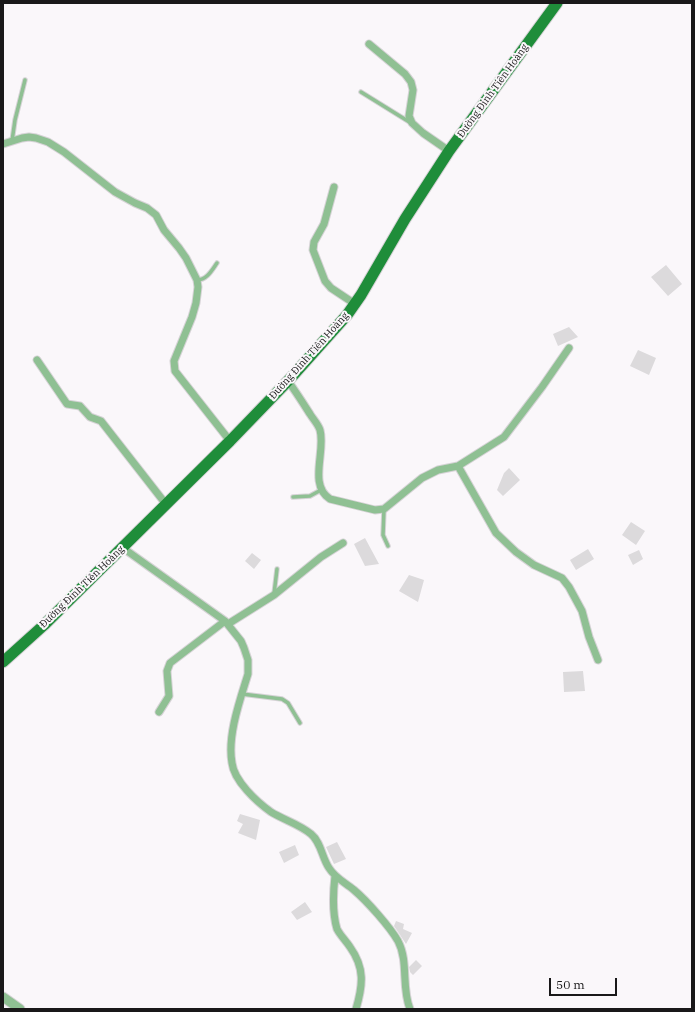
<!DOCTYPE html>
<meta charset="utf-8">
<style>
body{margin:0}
#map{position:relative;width:695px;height:1012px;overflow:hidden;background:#faf7fa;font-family:"IBM Plex Serif",serif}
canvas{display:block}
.frame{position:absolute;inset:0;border:4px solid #191819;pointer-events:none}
.scale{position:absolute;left:549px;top:978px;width:68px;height:18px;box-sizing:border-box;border:2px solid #191819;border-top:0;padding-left:5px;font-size:12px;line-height:14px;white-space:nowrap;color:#191819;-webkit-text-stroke:3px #faf7fa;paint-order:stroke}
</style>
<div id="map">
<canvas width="695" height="1012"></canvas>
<div class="frame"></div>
<div class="scale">50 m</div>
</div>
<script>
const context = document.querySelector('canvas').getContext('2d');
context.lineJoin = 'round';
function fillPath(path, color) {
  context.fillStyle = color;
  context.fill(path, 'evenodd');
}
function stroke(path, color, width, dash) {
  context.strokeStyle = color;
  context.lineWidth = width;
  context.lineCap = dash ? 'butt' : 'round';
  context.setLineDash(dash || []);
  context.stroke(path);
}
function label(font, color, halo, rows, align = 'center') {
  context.font = font + ' "IBM Plex Serif",serif';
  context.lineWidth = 4;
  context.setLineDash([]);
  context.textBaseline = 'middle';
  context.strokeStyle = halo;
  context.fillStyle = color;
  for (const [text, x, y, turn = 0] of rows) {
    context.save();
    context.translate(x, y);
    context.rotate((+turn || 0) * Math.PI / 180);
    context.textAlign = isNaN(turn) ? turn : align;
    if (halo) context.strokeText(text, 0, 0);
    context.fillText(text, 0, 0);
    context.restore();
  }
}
fillPath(new Path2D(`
 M666 265 682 284 668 296 651 277Z
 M569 327 578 337 558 346 553 334Z
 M638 350 656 358 649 375 630 366Z
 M509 468 520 480 503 496 497 490 504 473Z
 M631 522 645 531 636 545 622 535Z
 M365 538 379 564 365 566 354 544Z
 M588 549 594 559 576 570 570 560Z
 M639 550 643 559 633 565 628 555Z
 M252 553 261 560 254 569 245 561Z
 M409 575 424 580 418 602 399 591Z
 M583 671 585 691 564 692 563 672Z
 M240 814 260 820 256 840 238 833 243 824 237 821Z
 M337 842 346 859 334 864 326 847Z
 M295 845 299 855 284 863 279 852Z
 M305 902 312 912 297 920 291 912Z
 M396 921 404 924 403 929 412 933 406 944 394 926Z
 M416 960 422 966 413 975 410 972 409 967Z`), '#dcdadc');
const service = new Path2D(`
 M361 92 411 123
 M12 141 15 120 25 80
 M197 280C207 280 212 270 217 263
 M293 497 310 496 321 490
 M384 509 383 535 388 546
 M274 594 277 569
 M242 694 282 699 288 703 300 723`);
const minor = new Path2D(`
 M369 44 405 74 411 82 413 90 409 116 412 123 423 133 449 151
 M3 144 22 138 29 137 36 138 48 142 64 152 115 192 135 203 147 208 156 215 164 230 179 248 186 258 197 280 198 287 196 303 192 317 174 361 175 371 230 441
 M334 187 324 224 314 242 313 250 325 281 331 288 355 304
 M37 360 67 404 80 406 90 417 101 421 165 503
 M288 381C296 392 303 403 310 414 313 419 318 424 320 430 326 451 308 485 330 499L375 510 384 509 422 478 438 470 458 466 504 437 542 387 569 348
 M458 466 496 533 516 552 534 565 562 578 569 587 582 611 589 637 598 660
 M123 548 225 621 241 641 244 648 248 660V674C240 700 227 736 232 763 234 781 257 802 271 812 284 820 299 824 311 834 321 842 322 858 329 868 335 878 346 883 354 890 367 901 390 927 398 941 409 962 401 987 410 1009
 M228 624 274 595 321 557 343 543
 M159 712 169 696 167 671 170 663 225 621
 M335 876C333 893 332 912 337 929 340 935 346 941 350 947 365 968 363 985 356 1009`);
const tertiary = new Path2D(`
 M3 997 20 1009`);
const primary = new Path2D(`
 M3 662 44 625 230 441 288 381 347 315 361 295 405 219 449 151 557 3`);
stroke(service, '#d6d3d6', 5.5);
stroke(minor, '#d6d3d6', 9);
stroke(tertiary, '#d6d3d6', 11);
stroke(primary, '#d6d3d6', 13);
stroke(service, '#8fc093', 3.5);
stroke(minor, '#8fc093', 7);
stroke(tertiary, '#8fc093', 9);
stroke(primary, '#1f8d3a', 11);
label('10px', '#191819', '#faf7fa', [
 ["Đường Đinh Tiên Hoàng",493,91,-54],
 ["Đường Đinh Tiên Hoàng",309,356,-48],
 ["Đường Đinh Tiên Hoàng",82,587,-44]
]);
</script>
